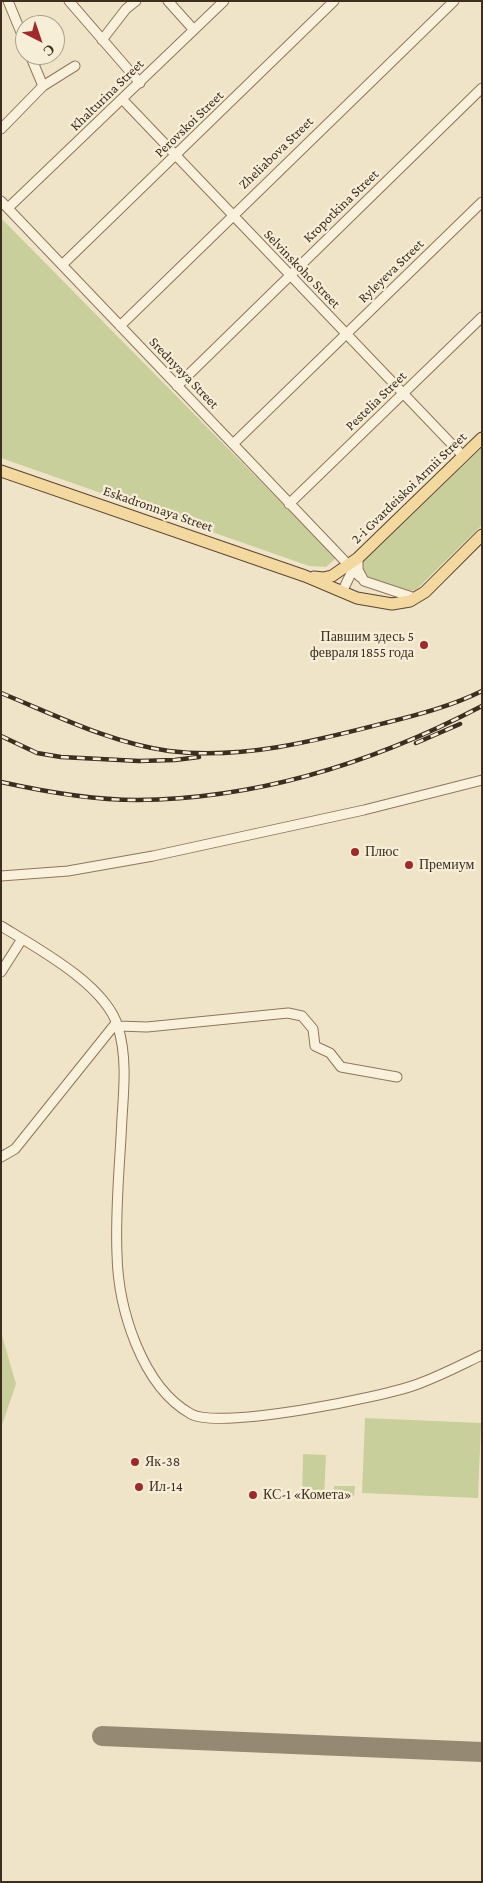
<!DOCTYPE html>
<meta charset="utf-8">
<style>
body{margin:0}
#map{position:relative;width:483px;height:1883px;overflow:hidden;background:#f0e4c8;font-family:"Crimson Pro",serif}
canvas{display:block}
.frame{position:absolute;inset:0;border:2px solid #3d2e20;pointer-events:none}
.north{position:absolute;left:15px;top:15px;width:50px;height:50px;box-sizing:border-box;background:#f7eed8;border:1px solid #ada18e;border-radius:50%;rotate:139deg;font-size:14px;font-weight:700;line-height:20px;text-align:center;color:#3d2e20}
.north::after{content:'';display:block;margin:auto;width:18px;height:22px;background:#9e2a2b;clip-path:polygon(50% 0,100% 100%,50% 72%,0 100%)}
</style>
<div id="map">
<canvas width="483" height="1883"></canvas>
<div class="frame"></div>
<div class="north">С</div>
</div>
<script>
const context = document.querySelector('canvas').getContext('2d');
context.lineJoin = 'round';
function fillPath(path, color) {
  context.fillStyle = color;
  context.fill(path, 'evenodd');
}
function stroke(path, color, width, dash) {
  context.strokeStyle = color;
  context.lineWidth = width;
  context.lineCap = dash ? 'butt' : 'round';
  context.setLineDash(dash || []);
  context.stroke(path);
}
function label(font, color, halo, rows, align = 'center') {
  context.font = font + ' "Crimson Pro",serif';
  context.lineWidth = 4.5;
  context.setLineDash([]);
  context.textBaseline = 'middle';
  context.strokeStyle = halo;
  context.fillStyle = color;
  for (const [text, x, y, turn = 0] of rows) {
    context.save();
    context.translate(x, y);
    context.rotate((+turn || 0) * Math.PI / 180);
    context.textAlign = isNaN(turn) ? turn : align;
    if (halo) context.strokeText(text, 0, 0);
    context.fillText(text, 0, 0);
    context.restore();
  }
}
fillPath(new Path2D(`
 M1 218 336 558 326 567 309 566 1 458Z
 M482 447V525L416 590 405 592 366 577 362 569 363 562Z
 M1 1332 16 1384 1 1428Z
 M365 1418 481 1423 478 1498 362 1493Z
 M303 1454 326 1455 324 1499 302 1498Z
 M334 1486H355L354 1496H334Z`), '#c9cf9b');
stroke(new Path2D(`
 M102 1736 482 1752`), '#968974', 20);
const minor = new Path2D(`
 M8 1 25 42
 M69 1 140 83
 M168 1 194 30
 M102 40 126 9 136 1
 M30 55 43 86
 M123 100 463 456
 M1 129 43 86 75 66
 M1 201 360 577
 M8 208 224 1
 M62 265 334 1
 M120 326 454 1
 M177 386 482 88
 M233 444 482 202
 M289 504 482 317
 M358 558V570L364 581 415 598
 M342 592 355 565
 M1 876 68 871 153 856 364 810 482 780
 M1 926C37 948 106 985 118 1027 127 1056 124 1088 122 1118 120 1163 115 1209 117 1254 118 1307 141 1386 191 1414 220 1430 384 1397 418 1384 440 1376 461 1365 482 1355
 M1 972 22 939
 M118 1026 147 1027 288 1013 302 1016 313 1029 315 1046 330 1053 341 1067 397 1077
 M1 1157 15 1149 116 1023`);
const major = new Path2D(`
 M1 471 305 576 357 598 392 604 410 601 425 592 482 535
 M314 577 323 578 332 576 358 558 482 438`);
stroke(minor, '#8d765c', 11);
stroke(major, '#5b4430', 13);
stroke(minor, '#faf1dc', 9);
stroke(major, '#f3d9a0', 11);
const rail = new Path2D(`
 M1 693C55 715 111 743 169 751 242 760 315 741 385 723 417 715 452 706 482 691
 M1 736 37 753 61 757 139 761 175 760 199 757
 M416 743 460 724
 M1 782C46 792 91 800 137 800 259 799 375 762 482 706`);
stroke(rail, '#3d2e20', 4.5);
stroke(rail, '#f7eed8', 2.5, [8]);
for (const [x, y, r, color] of [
 [424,645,5,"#9e2a2b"],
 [355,852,5,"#9e2a2b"],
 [409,865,5,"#9e2a2b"],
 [135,1462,5,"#9e2a2b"],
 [139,1487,5,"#9e2a2b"],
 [253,1495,5,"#9e2a2b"]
]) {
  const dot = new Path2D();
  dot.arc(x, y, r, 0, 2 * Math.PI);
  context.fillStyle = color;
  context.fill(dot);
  stroke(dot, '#f7eed8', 2);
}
label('14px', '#3d2e20', '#f7eed8', [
 ["Khalturina Street",107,95,-44],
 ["Perovskoi Street",189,124,-44],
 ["Zheliabova Street",276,153,-44],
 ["Kropotkina Street",341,206,-44],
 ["Selvinskoho Street",302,269,46],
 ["Ryleyeva Street",391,271,-44],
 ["Srednyaya Street",184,373,46],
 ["Pestelia Street",376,401,-44],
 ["2-i Gvardeiskoi Armii Street",409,488,-44],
 ["Eskadronnaya Street",158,509,19]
]);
label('14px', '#3d2e20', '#f7eed8', [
 ["Павшим здесь 5",414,637,"right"],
 ["февраля 1855 года",414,653,"right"],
 ["Плюс",365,852],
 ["Премиум",419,865],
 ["Як-38",145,1462],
 ["Ил-14",149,1487],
 ["КС-1 «Комета»",263,1495]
], 'left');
</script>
